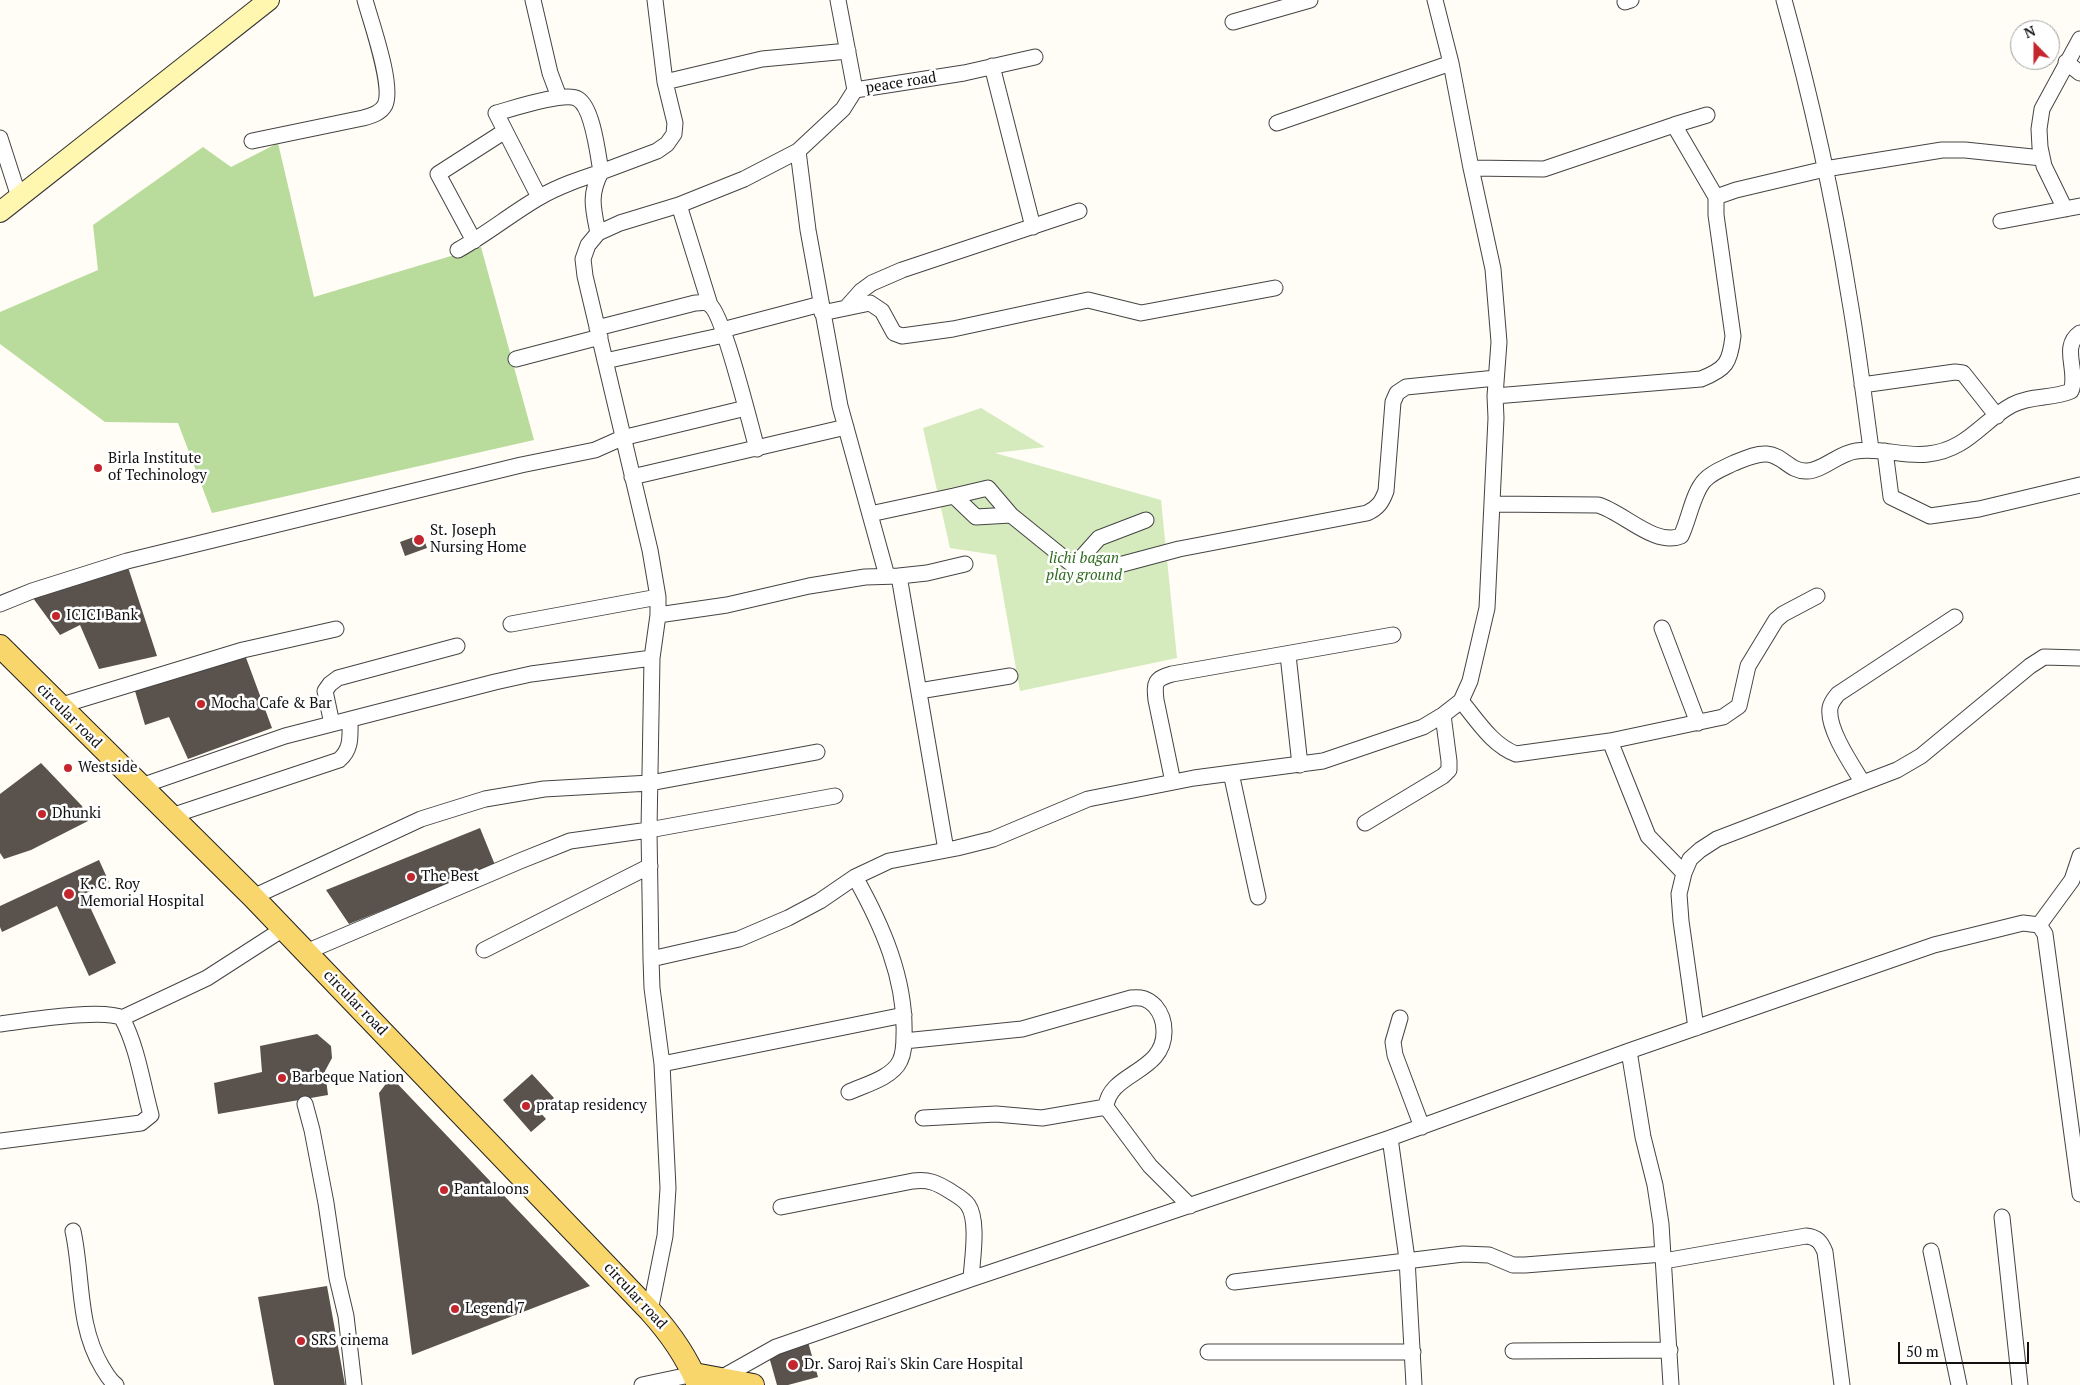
<!DOCTYPE html>
<style>
body{margin:0}
#map{position:relative;width:2080px;height:1385px;overflow:hidden;background:#fffdf5;font-family:"PT Serif",serif}
canvas{display:block}
.north{position:absolute;left:2010px;top:20px;width:50px;height:50px;box-sizing:border-box;background:#fff;border:1px solid #a0a0a0;border-radius:50%;rotate:338deg;font-size:14px;font-weight:700;line-height:20px;text-align:center;color:#111}
.north::after{content:'';display:block;margin:auto;width:18px;height:22px;background:#c4262e;clip-path:polygon(50% 0,100% 100%,50% 72%,0 100%)}
.scale{position:absolute;left:1898px;top:1342px;width:131px;height:22px;box-sizing:border-box;border:2px solid #111;border-top:0;padding-left:6px;font-size:15px;line-height:18px;white-space:nowrap;color:#111;-webkit-text-stroke:4px #fff;paint-order:stroke}
</style>
<div id="map">
<canvas width="2080" height="1385"></canvas>
<div class="north">N</div>
<div class="scale">50 m</div>
</div>
<script>
const context = document.querySelector('canvas').getContext('2d');
context.lineJoin = 'round';
function fillPath(path, color) {
  context.fillStyle = color;
  context.fill(path, 'evenodd');
}
function stroke(path, color, width, dash) {
  context.strokeStyle = color;
  context.lineWidth = width;
  context.lineCap = dash ? 'butt' : 'round';
  context.setLineDash(dash || []);
  context.stroke(path);
}
function label(font, color, halo, rows, align = 'center') {
  context.font = font + ' "PT Serif",serif';
  context.lineWidth = 5;
  context.setLineDash([]);
  context.textBaseline = 'middle';
  context.strokeStyle = halo;
  context.fillStyle = color;
  for (const [text, x, y, turn = 0] of rows) {
    context.save();
    context.translate(x, y);
    context.rotate((+turn || 0) * Math.PI / 180);
    context.textAlign = isNaN(turn) ? turn : align;
    if (halo) context.strokeText(text, 0, 0);
    context.fillText(text, 0, 0);
    context.restore();
  }
}
fillPath(new Path2D(`
 M981 408 1045 447 995 453 1161 500 1177 658 1020 691 996 555 950 548 923 428Z`), '#d5ebbd');
fillPath(new Path2D(`
 M278 143 314 297 481 247 534 440 212 513 178 423 105 422 0 344V312L98 270 93 225 203 147 231 167Z`), '#b9dc9c');
fillPath(new Path2D(`
 M422 534 427 548 405 556 400 542Z
 M127 564 157 656 99 669 80 625 60 635 30 594Z
 M245 655 272 728 188 759 169 717 145 725 135 691Z
 M41 763 82 806 88 821 31 850 4 859 0 853V794Z
 M480 828 495 865 349 924 326 890Z
 M99 860 109 882 84 894 116 963 89 976 57 906 2 932 0 927V906Z
 M317 1034 331 1046 332 1058 325 1071 328 1095 218 1114 214 1083 262 1072 260 1046Z
 M532 1074 554 1098 539 1111 546 1119 531 1132 503 1100Z
 M391 1077 590 1286 412 1355 379 1093Z
 M327 1286 345 1385H274L258 1297Z
 M808 1342 818 1377 788 1385H777L768 1353Z`), '#5a524d');
const street = new Path2D(`
 M533 0 550 73 559 97
 M838 0 855 90 964 73 1035 57
 M1784 0C1811 97 1833 196 1849 296 1858 347 1864 398 1871 449
 M1625 2 1631 0
 M1233 22 1310 0
 M2066 62 2080 73
 M992 66 1033 227
 M665 82 762 59 848 51
 M1277 123 1451 63
 M1674 125 1707 115
 M0 138 19 197
 M252 141 363 118C371 116 381 113 385 105 394 86 371 22 365 0
 M798 151 808 230 840 406 887 576
 M1471 168 1544 169 1674 125 1716 197
 M679 205 710 305
 M2065 209 2044 166 2040 147 2039 129 2042 109 2080 39
 M2001 221 2080 206
 M598 233C593 208 589 195 601 172L657 151 667 144 674 134 675 123 665 82 655 0
 M474 241 438 174 505 131
 M458 250C487 234 512 213 540 197 559 186 580 179 601 172 598 155 593 108 578 99 565 91 512 109 496 113L539 197
 M846 308 861 291 872 283 902 270 1079 211
 M822 313 870 303 882 311 894 333 902 336 953 329 1088 300 1141 313 1275 288
 M597 328 695 303C700 303 706 301 710 305 723 314 751 427 757 449
 M722 330 821 304
 M516 359 600 337
 M605 361 724 335
 M1862 385 1955 372 1963 373 1997 416
 M1495 396 1701 379C1726 369 1730 363 1733 336L1716 215V197L1736 190 1825 169 1942 150H1965L2042 158
 M1885 451 1891 497 1930 516 1979 509 2080 485
 M632 477 846 427
 M954 496 988 488 1011 515
 M1492 504 1598 505C1623 512 1655 547 1681 536 1689 520 1693 492 1705 480 1712 472 1724 468 1734 463 1744 459 1756 453 1767 454 1783 455 1790 472 1807 471 1822 471 1839 453 1856 451 1880 447 1904 457 1928 454 1967 450 1982 421 2012 405 2030 395 2052 399 2071 391 2079 371 2060 347 2080 333
 M870 514 954 496 976 517 1011 515 1074 566 1104 569 1179 549 1367 513C1378 508 1382 502 1386 491L1393 402 1397 393 1406 387 1496 378
 M1074 566 1099 538 1146 520
 M899 576 946 850
 M0 604 32 591 127 561 521 465 595 450 622 438 746 408
 M658 615 727 605 809 586 865 577 899 576 927 573 965 564
 M511 624 658 597
 M1662 628 1698 723
 M1288 655 1300 765
 M919 691 1010 676
 M1461 701C1477 720 1492 745 1516 754L1610 741 1723 717 1739 706 1748 666 1776 620 1783 614 1817 596
 M59 706 243 650 336 629
 M332 724 325 691 330 684 338 678 457 646
 M1610 741 1648 836 1684 873
 M1231 773 1258 897
 M1173 782 1156 700C1154 682 1155 679 1172 674L1393 635
 M1863 783C1852 765 1827 729 1830 708 1831 702 1834 699 1838 694L1955 617
 M141 786 285 736 495 682 531 674 652 658
 M171 816 339 760C352 749 350 736 350 720
 M1365 823 1443 776 1449 770V761L1443 715
 M253 897 421 819 485 799 544 789 650 783 817 752
 M2039 925 2072 880 2080 856
 M484 950 650 866
 M306 952 520 861 570 841 649 830 835 796
 M651 959 739 939 788 918 820 901 855 877 889 861 957 848 993 839 1088 799 1194 778 1323 761 1423 727 1443 715 1461 701 1470 681 1487 608 1496 418 1495 396 1499 342 1493 269 1471 168 1451 63 1435 0
 M122 1018 207 978 283 929
 M1400 1018 1393 1042 1395 1055 1422 1127
 M0 1024C24 1021 103 1008 122 1018 138 1049 142 1082 151 1115L141 1123 0 1141
 M1696 1028 1681 921 1679 894 1684 873 1690 859 1700 850 1717 839 1897 770 1921 756 2030 666 2044 657 2080 658
 M904 1041 1022 1029 1131 998C1141 997 1147 998 1155 1006 1161 1013 1164 1022 1164 1031 1165 1073 1109 1072 1106 1107L1150 1166 1190 1206
 M1629 1051 1643 1137 1655 1185 1661 1224 1671 1385
 M662 1064 904 1015
 M849 1092C864 1085 892 1078 900 1061 904 1053 904 1044 904 1035 906 979 882 925 855 877
 M305 1104 312 1130 326 1203 337 1278 346 1316 354 1385
 M923 1118 996 1114 1042 1118 1106 1107
 M781 1207 913 1181C929 1179 937 1183 950 1191 956 1195 964 1199 968 1205 979 1221 972 1260 971 1279
 M2002 1217 2020 1385
 M73 1231C83 1277 77 1325 102 1367 106 1373 109 1380 116 1385
 M1931 1251 1959 1385
 M1664 1261 1806 1236C1817 1237 1821 1242 1825 1252L1842 1385
 M1234 1282 1463 1254 1489 1255 1513 1265H1525L1663 1254
 M650 1311 665 1236 668 1188 662 1064 652 988 651 959 649 830 652 658 658 615V597L650 550 585 276 583 259 588 245 598 233 620 223 679 205 744 179 798 151 843 109 855 90
 M1513 1351 1670 1350
 M1208 1352H1413
 M721 1378 776 1347 971 1279 1390 1138
 M642 1385 694 1374
 M1414 1385 1407 1259 1390 1138 1629 1051 1934 945 2023 923 2039 925 2045 934 2080 1194`);
const secondary = new Path2D(`
 M0 212 269 0`);
const primary = new Path2D(`
 M0 646 253 897 650 1311C670 1333 687 1357 698 1385
 M694 1374 753 1385`);
stroke(street, '#444', 17);
stroke(secondary, '#333', 22);
stroke(primary, '#222', 24);
stroke(street, '#fff', 15);
stroke(secondary, '#fff6b0', 20);
stroke(primary, '#f9d66b', 22);
for (const [x, y, r, color] of [
 [98,468,5,"#c4262e"],
 [419,540,6,"#c4262e"],
 [56,616,5,"#c4262e"],
 [201,704,5,"#c4262e"],
 [68,768,5,"#c4262e"],
 [42,814,5,"#c4262e"],
 [411,877,5,"#c4262e"],
 [69,894,6,"#c4262e"],
 [282,1078,5,"#c4262e"],
 [526,1106,5,"#c4262e"],
 [444,1190,5,"#c4262e"],
 [455,1309,5,"#c4262e"],
 [301,1341,5,"#c4262e"],
 [793,1365,6,"#c4262e"]
]) {
  const dot = new Path2D();
  dot.arc(x, y, r, 0, 2 * Math.PI);
  context.fillStyle = color;
  context.fill(dot);
  stroke(dot, '#fff', 2);
}
label('15px', '#111', '#fff', [
 ["peace road",901,83,-9],
 ["circular road",69,716,45],
 ["circular road",355,1003,46],
 ["circular road",635,1296,47]
]);
label('15px', '#111', '#fff', [
 ["Birla Institute",108,459],
 ["of Techinology",108,476],
 ["St. Joseph",430,531],
 ["Nursing Home",430,548],
 ["ICICI Bank",66,616],
 ["Mocha Cafe & Bar",211,704],
 ["Westside",78,768],
 ["Dhunki",52,814],
 ["The Best",421,877],
 ["K. C. Roy",80,885],
 ["Memorial Hospital",80,902],
 ["Barbeque Nation",292,1078],
 ["pratap residency",536,1106],
 ["Pantaloons",454,1190],
 ["Legend 7",465,1309],
 ["SRS cinema",311,1341],
 ["Dr. Saroj Rai's Skin Care Hospital",804,1365]
], 'left');
label('italic 15px', '#2f6b1f', '#fff', [
 ["lichi bagan",1084,559],
 ["play ground",1084,576]
]);
</script>
